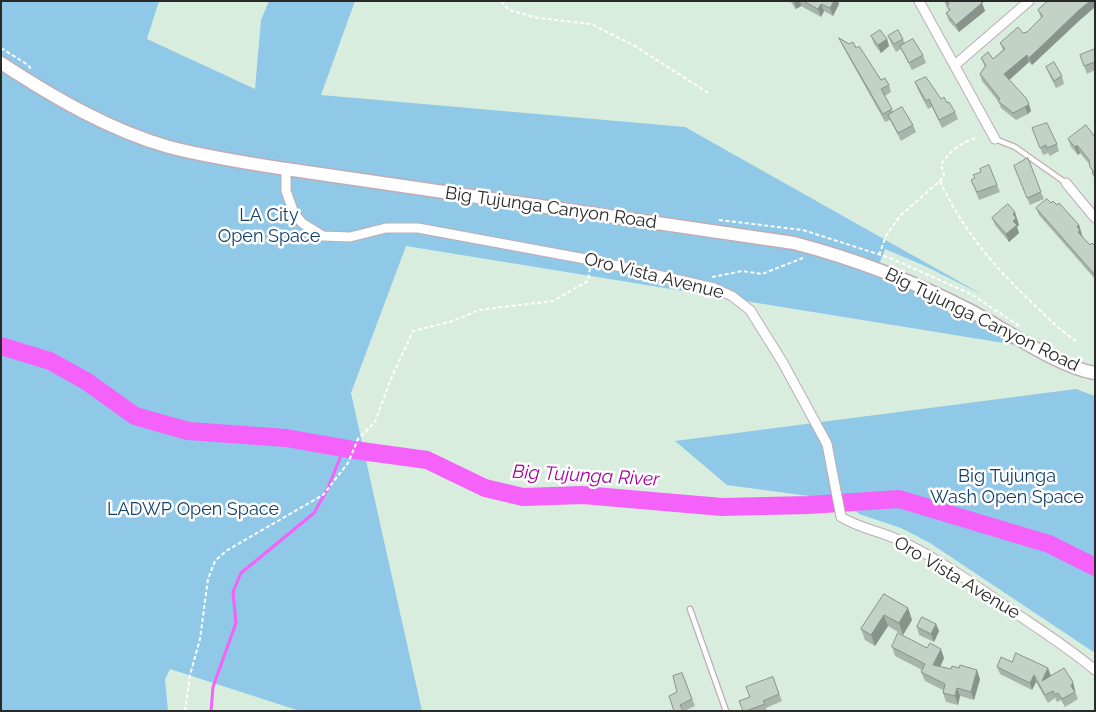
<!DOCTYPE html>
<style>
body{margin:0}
#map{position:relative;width:1096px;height:712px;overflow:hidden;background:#d9edde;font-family:Raleway,sans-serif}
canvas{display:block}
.frame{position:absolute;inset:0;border:2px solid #292929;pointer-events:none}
</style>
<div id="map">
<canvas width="1096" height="712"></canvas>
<div class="frame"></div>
</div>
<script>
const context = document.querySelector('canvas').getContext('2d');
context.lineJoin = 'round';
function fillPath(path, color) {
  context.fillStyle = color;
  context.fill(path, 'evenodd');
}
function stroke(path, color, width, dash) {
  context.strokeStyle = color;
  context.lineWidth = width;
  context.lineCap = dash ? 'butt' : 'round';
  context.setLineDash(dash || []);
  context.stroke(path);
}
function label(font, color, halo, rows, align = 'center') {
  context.font = font + ' Raleway,sans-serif';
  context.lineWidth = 5;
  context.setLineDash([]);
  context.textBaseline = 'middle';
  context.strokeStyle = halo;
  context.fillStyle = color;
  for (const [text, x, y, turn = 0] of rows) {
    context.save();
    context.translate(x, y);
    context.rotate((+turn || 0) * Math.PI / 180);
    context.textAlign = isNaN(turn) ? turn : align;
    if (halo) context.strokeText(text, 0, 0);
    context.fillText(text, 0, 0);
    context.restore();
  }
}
fillPath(new Path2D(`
 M1 1H159L147 39 255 89 261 20 269 1H355L321 95 685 127 985 296 925 266 885 249 878 267 1041 349 406 246 351 393 422 711H300L170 669 165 679 168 711H1V349L5 346 1 343Z
 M1076 389 1095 396V653L930 543 901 528 859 514 846 502 843 495 831 499 727 485 675 441Z`), '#90c8e8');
stroke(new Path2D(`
 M211 711 213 687 236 623 233 592 241 573 314 513 328 488 344 448`), '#f462f9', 3);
stroke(new Path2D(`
 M1 346 50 361 86 381 135 416 188 431 286 438 354 450 427 460 485 488 523 497 583 495 722 507 809 505 899 499 1049 544 1095 567`), '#f462f9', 18);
const lane = new Path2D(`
 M995 139 1015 147 1066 183
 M690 609 726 711`);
const street = new Path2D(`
 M919 1 995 139
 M955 65 1029 1
 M286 169V191L294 213 302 223 323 236 350 237 386 228H418L591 260 714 288 732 296 750 310 783 363 827 444 841 517C861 529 880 531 901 541 941 560 978 587 1014 612 1042 631 1069 648 1095 670
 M1066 183 1095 218`);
const secondary = new Path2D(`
 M1 63C53 97 109 130 169 147 207 157 247 163 286 169L794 243C855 259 913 281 969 310 1004 328 1057 367 1095 373`);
stroke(lane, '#beadb5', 7);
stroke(street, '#beadb5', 11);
stroke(secondary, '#beadb5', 15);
stroke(new Path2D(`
 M501 1 509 10 538 18 591 24 635 46 710 94
 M1 48 28 65 31 69
 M940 181C961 227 991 263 1027 298 1043 313 1058 329 1076 341
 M719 220 803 230 890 258 971 294 1021 327
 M879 255 886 236 900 216 943 178 944 174 941 165C947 153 963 141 977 138
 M712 277 742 271 762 274 803 258
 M185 711 190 675 200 639 208 579 215 561 226 551 323 495 348 463 358 439 375 422 390 381 413 331 450 322 479 310 553 301 588 281 590 268`), '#fff', 2, [4, 2.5]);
stroke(lane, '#fff', 4.5);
stroke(street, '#fff', 9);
stroke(secondary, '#fff', 12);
fillPath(new Path2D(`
 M790 1H838L839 4 833 16 824 11 821 17 801 6 796 9Z
 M944 1H985L982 3 985 11 959 32 949 21 946 13 949 11Z
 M1048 1H1095V7L1081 19 1032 65 1029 62 1009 80 1031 111 1028 114 1016 120 1001 108 998 101 982 81 980 74 985 67 981 58 993 59 1003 50 1000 43 1023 33 1027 32 1041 18 1038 10Z
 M871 36 887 39 889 46 881 53 874 44Z
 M888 36 903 39 905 44 923 55 926 63 912 70 901 49 896 52 891 43Z
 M839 38 856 48 881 80 889 85 891 92 885 96 893 112 913 125 916 132 901 141 890 120 885 122 842 45Z
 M1095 49V70L1087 74 1080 55Z
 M1046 67 1062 76 1064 84 1056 88 1049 74Z
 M915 82 947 103 955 112 958 119 942 128 932 107 928 109 918 90Z
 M1032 128 1057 144 1059 151 1050 156 1048 153 1043 155Z
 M1095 137V181L1090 165 1080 153 1078 155 1071 147 1068 139Z
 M989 165 1000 192 979 200 971 180 975 178 981 172Z
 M1014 166 1041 192 1044 199 1030 205Z
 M1051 203 1057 205 1079 225 1082 237 1090 245 1095 246V279L1039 215 1036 208Z
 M992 218 1018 219 1017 220 1019 225 1017 227 1019 233 1009 242 995 225Z
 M884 594 908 608 912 620 903 635 888 626 875 646 865 640 861 629Z
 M936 624 939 631 934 642 919 635 917 627Z
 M892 647 944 658 940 667 951 669 959 668 980 679 974 700 960 696 958 705 946 702 943 693V690L925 681 921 672 922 670 895 656Z
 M1012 662 1051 676 1075 690V691L1078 699 1065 707 1061 700 1057 702 1055 698 1048 703 1036 682 1032 690 1000 674 997 667Z
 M682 673 695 706 684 711H674Z
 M773 677 782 701 766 708 767 711H743L750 697Z`), '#a7b5aa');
fillPath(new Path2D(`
 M794 1H800L801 6 796 9Z
 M834 1H838L839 4 833 16 830 8Z
 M979 1H985L982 3 985 11 959 32 956 25Z
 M1090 1H1093L1095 7 1081 19 1032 65 1029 58 1078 11Z
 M821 4 824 11 821 17 818 9Z
 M887 39 889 46 881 53 878 45Z
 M1027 55 1029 62 1007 82 1004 74Z
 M1029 104 1031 111 1028 114 1025 107Z
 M1077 145 1080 153 1078 155 1075 147Z
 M1015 212 1019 225 1017 227 1019 233 1009 242 1006 234 1013 221V214Z
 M1079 225 1083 238 1081 240 1077 226Z
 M908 608 912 620 903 635 899 623Z
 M884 615 888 626 875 646 871 635Z
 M936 624 939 631 934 642 931 634Z
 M941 649 944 658 937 674 933 665Z
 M1048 668 1051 676 1042 681Z
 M977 670 980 679 974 700 971 692Z
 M1034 675 1036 682 1032 690 1030 683Z
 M1073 682 1075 690 1074 693 1071 686Z
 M957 688 960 696 958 705 955 696Z`), '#88938b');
const building = new Path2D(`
 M804 1H834L830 8 821 4 818 9Z
 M946 1H980L982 3 956 25 946 13 950 10 947 6 949 4Z
 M1048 1H1090L1078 11 1029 58 1027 55 1004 74 1026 98 1029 104 1025 107 1013 113 998 101 1000 99 980 74 986 65 981 58 988 52 993 59 1005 49 1000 43 1018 27 1023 33 1027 32 1043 16 1038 10Z
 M880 30 887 39 878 45 871 36Z
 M898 30 903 39 894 44 888 36Z
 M839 38 849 44 853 42 856 48 859 46 881 80 885 78 889 85 881 89 892 109 883 114Z
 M913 39 923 55 909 63 900 46Z
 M1095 49V62L1084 66 1080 55Z
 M1054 62 1062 76 1054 81 1046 67Z
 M926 77 941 99 944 97 947 103 949 102 955 112 939 120 929 99 926 101 915 82Z
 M902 107 913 125 898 133 888 115Z
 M1047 123 1057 144 1047 148 1046 145 1040 148 1032 128Z
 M1086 125 1095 137V177L1092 173 1094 172 1090 167 1089 160 1077 145 1075 147 1068 139Z
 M1028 158 1041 192 1027 198 1014 166Z
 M989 165 997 185 977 192 971 180 975 178 973 175 981 172 980 169Z
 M1047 199 1051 203 1053 201 1057 205 1059 203 1079 225 1077 226 1080 231 1078 232 1090 245 1092 243 1095 246V275L1036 208Z
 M1008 204 1015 212 1013 214 1016 218 1013 221 1017 225 1006 234 992 218Z
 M884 594 908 608 899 623 884 615 871 635 861 629Z
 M922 617 936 624 931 634 917 627Z
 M898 633 927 648 930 643 941 649 933 665 951 669 952 666 959 668 960 665 977 670 971 692 957 688 955 696 943 693 945 684 921 672 925 664 892 647Z
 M1016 653 1048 668 1042 681 1064 668 1073 682 1071 686 1075 692 1062 699 1058 693 1055 695 1053 691 1045 695 1034 675 1030 683 997 667 1001 657 1012 662Z
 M682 673 692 699 680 705 683 711H674L669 696 677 692 673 676Z
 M773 677 779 694 763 701 765 704 746 711H743L739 701 750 697 746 687Z`);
fillPath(building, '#c2d2c6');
stroke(building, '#88938b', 1);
label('18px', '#292929', '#fff', [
 ["Big Tujunga Canyon Road",551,208,8],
 ["Oro Vista Avenue",654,276,14],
 ["Big Tujunga Canyon Road",982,320,26],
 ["Oro Vista Avenue",957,578,31]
]);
label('18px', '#13406b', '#fff', [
 ["LA City",269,216],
 ["Open Space",269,237],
 ["Big Tujunga",1007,477],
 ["Wash Open Space",1007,498],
 ["LADWP Open Space",193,510]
]);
label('italic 19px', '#a4029c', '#fff', [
 ["Big Tujunga River",586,476,3]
]);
</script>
